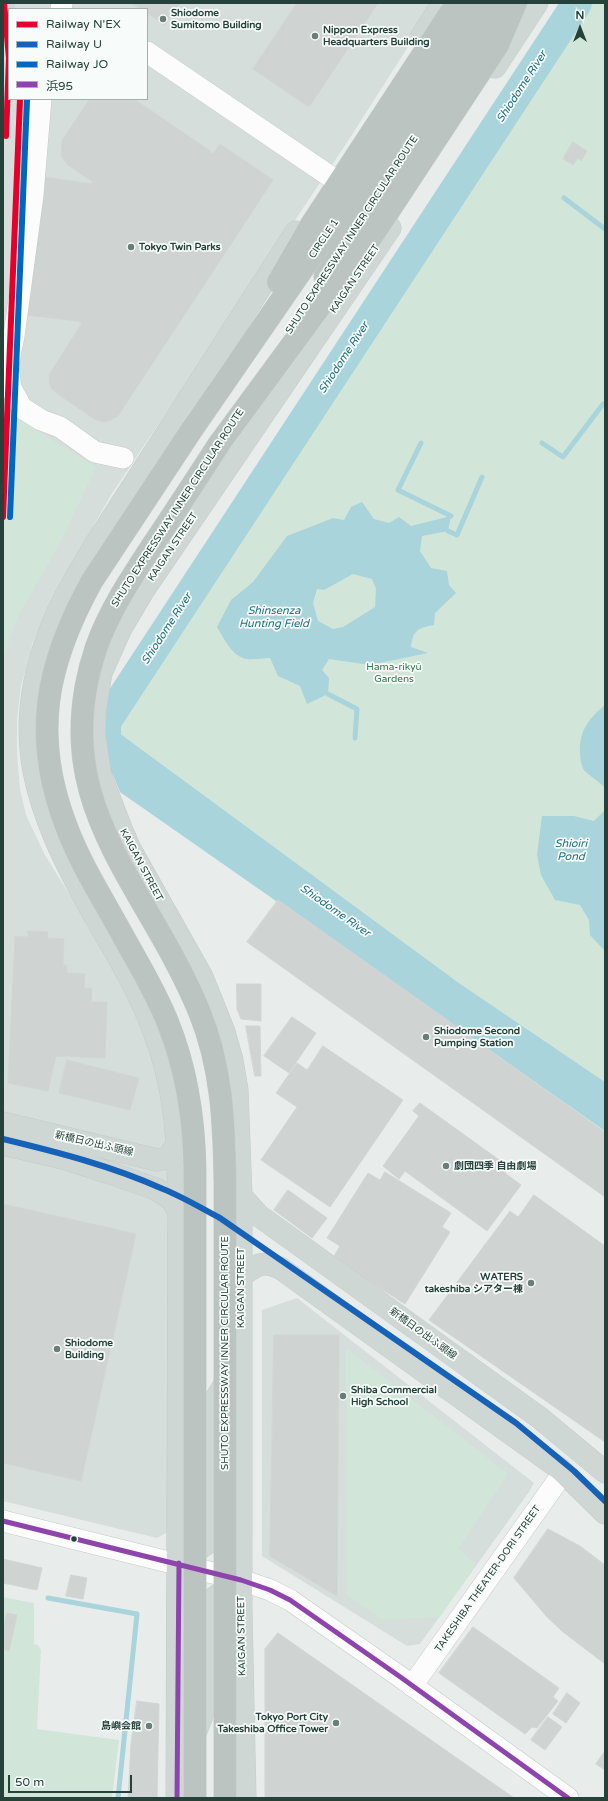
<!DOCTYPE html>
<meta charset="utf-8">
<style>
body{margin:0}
#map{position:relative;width:608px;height:1801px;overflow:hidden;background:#e8edeb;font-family:"Varela Round","Noto Sans JP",sans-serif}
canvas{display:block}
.frame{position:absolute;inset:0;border:4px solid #24423a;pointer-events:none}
.legend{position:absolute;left:8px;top:8px;width:140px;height:92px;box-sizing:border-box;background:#f7fbf9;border:1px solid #a3b1ad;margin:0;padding:5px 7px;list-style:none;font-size:12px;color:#24423a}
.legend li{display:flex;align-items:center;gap:8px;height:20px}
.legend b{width:20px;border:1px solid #a3b1ad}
.north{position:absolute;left:560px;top:8px;width:40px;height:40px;-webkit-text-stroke:3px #f7fbf9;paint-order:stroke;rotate:0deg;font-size:11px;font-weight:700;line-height:16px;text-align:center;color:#24423a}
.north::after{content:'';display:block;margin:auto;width:14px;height:18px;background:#24423a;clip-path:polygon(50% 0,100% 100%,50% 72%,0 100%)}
.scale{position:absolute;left:8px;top:1775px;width:124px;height:18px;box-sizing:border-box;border:2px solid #24423a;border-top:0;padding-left:5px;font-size:12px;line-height:14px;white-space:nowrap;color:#24423a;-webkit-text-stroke:3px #f7fbf9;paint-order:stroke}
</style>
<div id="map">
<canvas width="608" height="1801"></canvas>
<div class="frame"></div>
<ul class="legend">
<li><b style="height:5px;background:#e4002b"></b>Railway N'EX</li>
<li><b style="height:5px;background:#1662b8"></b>Railway U</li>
<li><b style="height:5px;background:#0067c0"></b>Railway JO</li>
<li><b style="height:5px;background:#8e44ad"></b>浜95</li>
</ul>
<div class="north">N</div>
<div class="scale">50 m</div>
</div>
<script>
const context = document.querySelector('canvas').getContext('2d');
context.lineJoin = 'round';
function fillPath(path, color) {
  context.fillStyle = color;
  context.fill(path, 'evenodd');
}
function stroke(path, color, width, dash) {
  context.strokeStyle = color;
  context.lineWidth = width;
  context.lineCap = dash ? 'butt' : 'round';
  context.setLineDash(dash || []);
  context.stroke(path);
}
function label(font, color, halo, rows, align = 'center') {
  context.font = font + ' "Varela Round","Noto Sans JP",sans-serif';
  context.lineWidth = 3.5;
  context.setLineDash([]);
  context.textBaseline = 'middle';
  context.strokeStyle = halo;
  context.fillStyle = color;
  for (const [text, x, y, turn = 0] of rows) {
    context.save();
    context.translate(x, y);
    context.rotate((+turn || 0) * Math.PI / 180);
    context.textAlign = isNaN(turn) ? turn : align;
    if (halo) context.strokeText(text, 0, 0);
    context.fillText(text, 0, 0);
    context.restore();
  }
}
fillPath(new Path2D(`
 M3 3H436L348 141 111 495 60 584 33 642 21 686 17 719V753L20 789 26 815 45 855 132 996 150 1033 172 1139 168 1532 157 1538 3 1501ZM9 9H147V99H9Z
 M297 1298 534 1483 529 1492 420 1644 407 1646 262 1556V1310Z`), '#d6dedb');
fillPath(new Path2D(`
 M581 3H605V1082L459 983 107 724Z
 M3 405 25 423 96 467 59 545 17 618 3 659Z
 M346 1348 508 1474 458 1549 476 1564 440 1617 381 1619 347 1595Z
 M3 1597 34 1603V1644L38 1645 41 1650 37 1729 119 1740 112 1798H3Z`), '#d1e6d8');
fillPath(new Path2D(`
 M362 502 374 519 389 523 399 517 411 526 451 516 448 531 422 536 420 551 431 568 447 571 449 585 456 593 435 613 434 625C418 628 413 630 411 647L428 653 370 665 329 659 322 670 329 678 328 694 307 704 300 686 278 676 270 658C263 658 254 660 247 659 232 657 224 638 217 627L231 600 253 582 287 536 333 518 344 520 351 507ZM353 574 372 579 376 589 375 607 343 627 333 629 318 621 313 603 317 589 324 590Z
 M605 705V788C599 781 589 776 584 770 581 765 580 757 580 752 579 731 589 718 605 705Z
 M107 724 459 983 605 1082V1131L120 792 108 763Z
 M605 810V951L590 935 589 920 580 905 555 900 541 875 537 855 542 816H574L594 821Z`), '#a9d4db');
stroke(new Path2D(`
 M564 198 605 229
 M421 443 398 490 451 516
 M542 443 563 457 603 404 605 405
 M448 531 457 535 482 477
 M328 694 357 709 355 738
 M48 1598 137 1614 118 1798`), '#a9d4db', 5);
stroke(new Path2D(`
 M130 768 106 752V722L577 3`), '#a9d4db', 30);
const building = new Path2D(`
 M131 3H180L165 25 147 13V9H141Z
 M297 3H378L309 107 253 69Z
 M90 99H134L209 150 213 154 220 144 273 180 118 416 111 420 103 422 96 420 59 395 51 388 49 381 50 373 82 323 77 321 26 315 44 177 92 184 93 182 68 165 61 156 62 141Z
 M573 142 587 151 581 161 578 158 573 165 563 159Z
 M278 900 605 1132V1197L247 942Z
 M28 931 48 932 47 938 64 939 63 965H67V973L85 974 84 988H92L91 1002H107L105 1058 56 1056 48 1091 8 1083 15 936 28 937Z
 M237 984H261V1021L241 1019 237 1009Z
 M292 1017 316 1033 289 1073 264 1056Z
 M246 1026H260L261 1076H255Z
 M323 1046 403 1100 330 1207 261 1160 297 1107 276 1093 297 1063 307 1070Z
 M67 1060 139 1078 130 1110 59 1093Z
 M420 1103 509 1167 505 1173 521 1185 487 1231 405 1171 399 1179 383 1166 419 1116 413 1111Z
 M385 1172 451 1213 442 1227 450 1232 405 1304 333 1258 340 1246 327 1238 368 1173 380 1180Z
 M288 1190 327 1218 312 1238 274 1210Z
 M534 1195 605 1246V1442L429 1320 510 1211 518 1217Z
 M3 1204 136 1234 81 1481 3 1463Z
 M274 1335H339L337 1596 270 1556Z
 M548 1529 580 1546 605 1565V1664L563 1632 547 1617 514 1578Z
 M3 1559 42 1568 37 1590 3 1583Z
 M71 1575 87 1578 83 1599 66 1596Z
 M7 1613 17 1615 9 1651 3 1649V1631Z
 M473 1627 559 1688 553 1697 558 1701 537 1728 532 1727 525 1734 439 1673Z
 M278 1633 514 1798H265V1649Z
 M567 1693 580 1703 566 1723 553 1714Z
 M137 1701 159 1704 157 1798H128L131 1744Z
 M548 1717 562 1727 545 1750 531 1740Z
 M605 1751V1770L596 1764Z`);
fillPath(building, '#cfd4d2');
stroke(building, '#d1d6d4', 1);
const minor = new Path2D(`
 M61 9 62 3
 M147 52 331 177
 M41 99 33 195 14 336 8 366 11 388 22 408 41 420 60 427 95 452 123 458
 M3 1521 241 1580 270 1590 290 1600 399 1676 568 1798
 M412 1686 563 1473`);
const major = new Path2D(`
 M3 4V3
 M422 36 443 3
 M495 67 537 3
 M3 1123 157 1160 167 1158 178 1144
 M3 1144 63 1158 110 1173 156 1189 172 1200 179 1212
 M241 1196 258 1215 540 1418 605 1472
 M241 1276C257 1265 261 1260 280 1268L560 1469 605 1513
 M181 1561 212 1540 211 1407 229 1377
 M195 1734 208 1700V1602L239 1581
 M177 1798 179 1212C178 1147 178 1092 153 1029 137 986 112 946 89 906 37 811 8 737 50 631 61 601 79 573 95 545L296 232
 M245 1798 241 1611V1196L237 1090 232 1060 224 1032 213 1004 202 977 130 849 122 831 100 774 94 733 95 710 101 673 121 628 143 591 390 228`);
const highway = new Path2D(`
 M325 277 503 3
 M278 282 311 225 450 13 459 3
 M193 428 342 212 480 3
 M219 444 375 232 498 45 516 3`);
stroke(minor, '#c5cac8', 22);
stroke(major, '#c3ccc9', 23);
stroke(highway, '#c3ccc9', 23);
stroke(minor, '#fcfcfc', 21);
stroke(major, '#cfd7d5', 22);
stroke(highway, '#bcc4c2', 22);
const highwayBridge = new Path2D(`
 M193 428 92 581C46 664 31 736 67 828 81 865 103 899 122 934 138 963 156 992 168 1023 187 1070 194 1118 195 1168V1798
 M219 444C197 478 175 512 152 546 131 578 109 611 96 648 44 803 146 882 199 1011 222 1067 224 1123 225 1182V1798`);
stroke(highwayBridge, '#c3ccc9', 23, []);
stroke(highwayBridge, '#bcc4c2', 22);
stroke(new Path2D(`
 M3 1521 241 1580 270 1590 290 1600 399 1676 568 1798
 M177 1798 179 1563`), '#8e44ad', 5);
stroke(new Path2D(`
 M4 3 9 58 6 136
 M3 517 20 99`), '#e4002b', 6);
stroke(new Path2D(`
 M3 1139C57 1152 112 1166 163 1189 183 1197 201 1208 220 1218L516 1423 574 1471 605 1501`), '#1662b8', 6);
stroke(new Path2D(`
 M10 517 27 99`), '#0067c0', 6);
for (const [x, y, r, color] of [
 [163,19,4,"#697e78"],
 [315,36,4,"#697e78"],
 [131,247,4,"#697e78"],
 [426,1037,4,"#697e78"],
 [446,1166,4,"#697e78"],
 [531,1283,4,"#697e78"],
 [57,1349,4,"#697e78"],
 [343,1396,4,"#697e78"],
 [74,1539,3.5,"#24423a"],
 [336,1723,4,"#697e78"],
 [149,1726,4,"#697e78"]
]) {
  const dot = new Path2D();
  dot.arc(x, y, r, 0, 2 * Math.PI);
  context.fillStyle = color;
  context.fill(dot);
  stroke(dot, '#f7fbf9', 1.5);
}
label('bold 10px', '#24423a', '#f7fbf9', [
 ["Shiodome",171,13],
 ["Sumitomo Building",171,25],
 ["Nippon Express",323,30],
 ["Headquarters Building",323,42],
 ["Tokyo Twin Parks",139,247],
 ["Shiodome Second",434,1031],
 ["Pumping Station",434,1043],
 ["劇団四季 自由劇場",454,1166],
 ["WATERS",523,1277,"right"],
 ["takeshiba シアター棟",523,1289,"right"],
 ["Shiodome",65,1343],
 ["Building",65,1355],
 ["Shiba Commercial",351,1390],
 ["High School",351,1402],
 ["Tokyo Port City",328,1717,"right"],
 ["Takeshiba Office Tower",328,1729,"right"],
 ["島嶼会館",141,1726,"right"]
], 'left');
label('10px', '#24423a', '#f7fbf9', [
 ["SHUTO EXPRESSWAY INNER CIRCULAR ROUTE",352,235,-57],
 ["CIRCLE 1",324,239,-56],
 ["KAIGAN STREET",355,279,-56],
 ["SHUTO EXPRESSWAY INNER CIRCULAR ROUTE",178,508,-57],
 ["KAIGAN STREET",173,547,-56],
 ["KAIGAN STREET",141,865,62],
 ["新橋日の出ふ頭線",94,1144,13],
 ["KAIGAN STREET",241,1288,-90],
 ["新橋日の出ふ頭線",423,1334,36],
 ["SHUTO EXPRESSWAY INNER CIRCULAR ROUTE",225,1353,-90],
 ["TAKESHIBA THEATER-DORI STREET",488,1579,-55],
 ["KAIGAN STREET",242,1636,-91]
]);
label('10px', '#2d7a4b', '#f7fbf9', [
 ["Hama-rikyū",394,667],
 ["Gardens",394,679]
]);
label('italic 11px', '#1c6f80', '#f7fbf9', [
 ["Shiodome River",522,87,-57],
 ["Shiodome River",344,358,-57],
 ["Shinsenza",274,611],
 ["Hunting Field",274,624],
 ["Shiodome River",167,629,-57],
 ["Shioiri",571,844],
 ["Pond",571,857],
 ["Shiodome River",335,911,35]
]);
</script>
